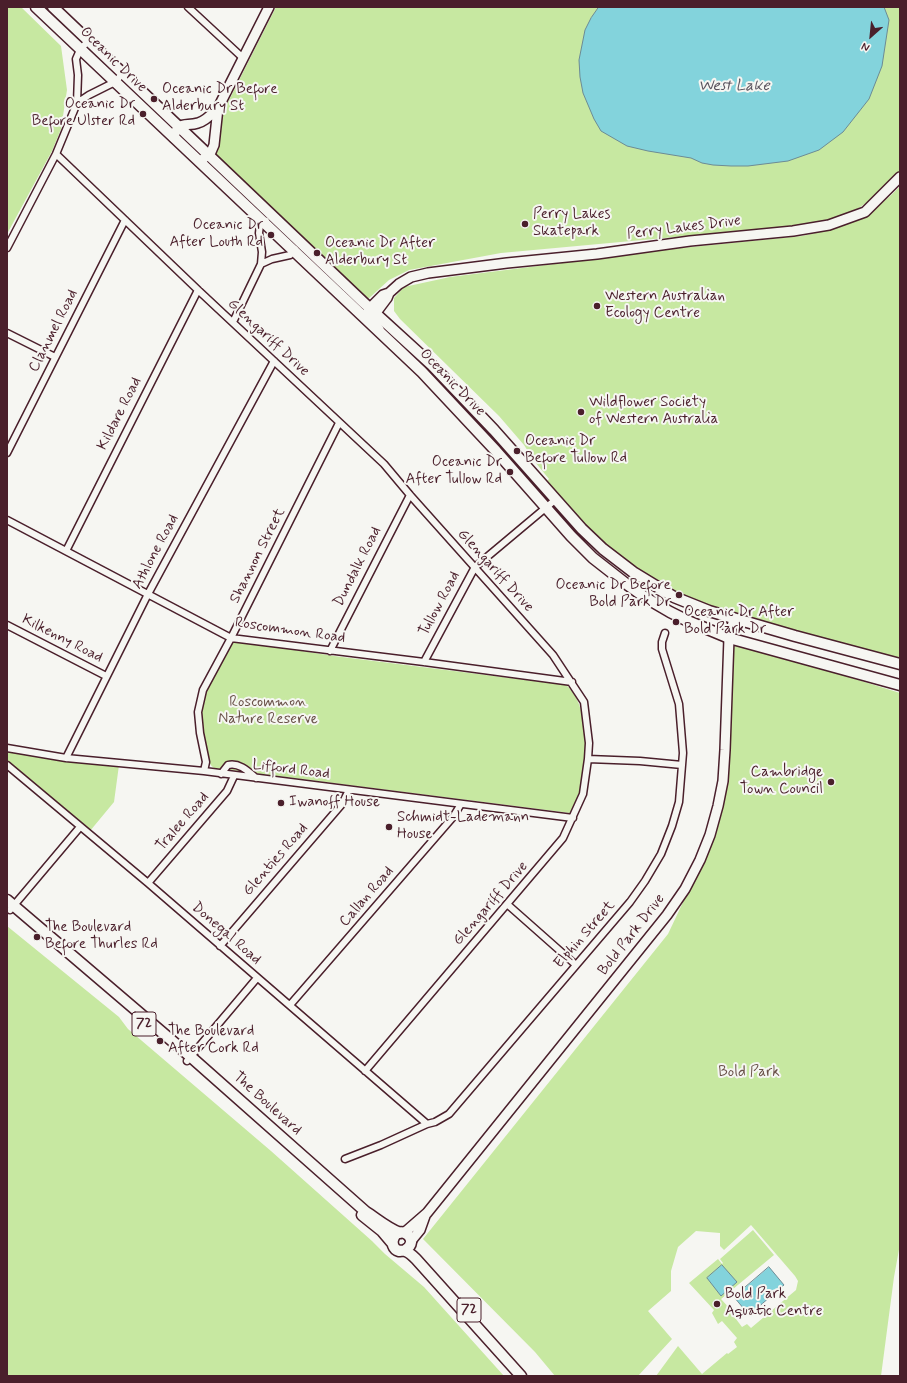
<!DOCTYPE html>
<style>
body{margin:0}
#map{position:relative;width:907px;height:1383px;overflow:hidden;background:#f6f6f2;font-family:Mynerve,sans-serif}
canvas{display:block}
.frame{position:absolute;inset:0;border:8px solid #4a1f2b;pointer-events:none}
.north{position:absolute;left:851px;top:16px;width:40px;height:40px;-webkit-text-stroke:3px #f6f6f2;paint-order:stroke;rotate:207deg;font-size:11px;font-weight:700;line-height:16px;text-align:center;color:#4a1f2b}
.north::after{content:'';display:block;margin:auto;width:14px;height:18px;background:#4a1f2b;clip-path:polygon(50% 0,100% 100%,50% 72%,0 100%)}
</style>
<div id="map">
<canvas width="907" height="1383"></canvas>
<div class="frame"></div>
<div class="north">N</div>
</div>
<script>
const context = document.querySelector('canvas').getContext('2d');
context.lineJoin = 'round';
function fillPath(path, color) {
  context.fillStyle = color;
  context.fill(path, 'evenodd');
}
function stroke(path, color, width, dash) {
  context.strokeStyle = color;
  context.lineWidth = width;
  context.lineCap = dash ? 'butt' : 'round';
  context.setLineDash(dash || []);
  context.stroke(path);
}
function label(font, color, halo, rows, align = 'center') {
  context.font = font + ' Mynerve,sans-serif';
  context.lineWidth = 4;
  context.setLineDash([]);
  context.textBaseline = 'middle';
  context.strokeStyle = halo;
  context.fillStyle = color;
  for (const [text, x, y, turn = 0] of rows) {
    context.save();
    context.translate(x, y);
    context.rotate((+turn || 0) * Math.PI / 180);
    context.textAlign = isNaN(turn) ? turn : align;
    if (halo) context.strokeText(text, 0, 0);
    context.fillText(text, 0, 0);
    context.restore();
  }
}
fillPath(new Path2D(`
 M7 7H21L61 46 67 90 61 129 52 151 7 234Z
 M276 7H900V171C883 189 866 207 843 216 828 222 811 224 795 226L501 253 409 270 389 280 367 300 215 156 214 153 220 118Z
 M900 186V660L735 616 681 596 634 570 585 527 545 483 549 479 535 462 524 445 499 416 400 319 394 311V298L404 287 450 277 610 257 661 250 802 236C840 228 874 215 900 186Z
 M730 640 900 693V1244L894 1277 881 1376H656L678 1346 702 1374 727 1353 728 1354 737 1347 734 1342 737 1338 722 1321 718 1324 712 1313 714 1310 689 1283 718 1259 722 1264 723 1263 720 1259 753 1230 774 1255 721 1299 732 1311 736 1308 741 1315 736 1319 742 1327 747 1324 751 1328 796 1290 798 1281 795 1276 751 1225 724 1250 720 1246V1233L696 1231 678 1247 671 1271V1291L648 1311 672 1339 638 1376H555L535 1352 423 1239 668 934 702 862 721 807Z
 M237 641 334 656 566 685C592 706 588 772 578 800 576 805 572 809 570 813L214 768C207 763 207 754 205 746 203 731 200 716 203 700 206 686 221 662 228 648L232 643Z
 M7 751 119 765 114 802 90 831 7 761Z
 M7 926 119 1017 128 1029 271 1151 372 1241 385 1254 424 1287 504 1376H7Z`), '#c7e8a1');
const water = new Path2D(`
 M599 7H884L889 20 882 66 869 99 843 132 819 150 788 161 748 166H731L713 165 702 163 691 158 648 151 627 146 601 131 594 119 583 93 580 77 579 60 585 30 591 18Z
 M722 1265 737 1282 721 1296 707 1278Z
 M769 1267 784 1285 749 1315 734 1297Z`);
fillPath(water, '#83d3dc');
stroke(water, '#6c8b95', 1);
const street = new Path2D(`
 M188 7 243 58
 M77 103 89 95 115 82 123 73
 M56 154 198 290 384 464 410 495 553 655 584 702 589 743 588 759 583 794 563 838 365 1071
 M7 248 56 154 77 103 78 75 76 59 80 50 88 41
 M261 264 272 259 290 255 295 249
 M233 322 261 264 262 252 259 233 260 225 266 221
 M7 333 55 357
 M7 453 125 220
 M7 520 231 638 424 662 572 682
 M66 551 198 290
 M7 625 106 676
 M330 651 410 495
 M424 662 475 567 555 500
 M7 748 66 758 204 771 573 818
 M66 758 148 594 274 361
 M588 759 640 761 682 765
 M7 765 148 883 427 1124
 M204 771 206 762 200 733 198 712 203 690 231 638 339 423
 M221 774 228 765C239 762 249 772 256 778
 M148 883 227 791 234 776
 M507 904 576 965
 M10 910 80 827
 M220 946 342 804 349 790
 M290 1005 453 817 461 804
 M187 1061 257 978
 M345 1159 381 1145 427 1124 435 1122 449 1114 630 902 645 881 661 854 672 826 679 802 683 753 679 704 662 649V642L665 633`);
const secondary = new Path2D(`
 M174 138C177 120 186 127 198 123 206 121 213 113 218 108L269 7
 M203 159 211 152 214 145 218 108
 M368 311 378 310 387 298 389 293
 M379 329 374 322 372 316 373 305 383 295 389 293 399 284 411 277 428 273 507 263 597 254 690 241 793 231 829 225 865 212 900 177
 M404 1233 427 1213 667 915 685 889 700 860 710 835 718 806 723 781 725 750 729 638 734 619
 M411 1241 420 1230 425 1216`);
const primary = new Path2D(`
 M36 7 422 372 496 451 571 536 593 558 625 583 646 598 670 612 688 621 729 638 900 685
 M53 7 364 303 432 365 494 430 582 529 603 549 633 572 674 597 709 611 795 636 900 664
 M7 900 191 1057 366 1212C377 1219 387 1228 400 1233
 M362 1215 382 1231 393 1244
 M405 1250C421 1241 401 1224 394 1237 391 1243 393 1249 399 1251 401 1251 403 1250 405 1251 409 1252 413 1256 416 1259L521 1376`);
stroke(street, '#4a1f2b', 9);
stroke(secondary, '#4a1f2b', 12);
stroke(primary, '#4a1f2b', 13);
stroke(street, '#f6f6f2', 6);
stroke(secondary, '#f6f6f2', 9);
stroke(primary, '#f6f6f2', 10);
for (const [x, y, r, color] of [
 [154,99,4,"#4a1f2b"],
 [143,114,4,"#4a1f2b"],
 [525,224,4,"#4a1f2b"],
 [271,235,4,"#4a1f2b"],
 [317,253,4,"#4a1f2b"],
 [597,306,4,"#4a1f2b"],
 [581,412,4,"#4a1f2b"],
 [517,451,4,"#4a1f2b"],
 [510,472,4,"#4a1f2b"],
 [679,595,4,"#4a1f2b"],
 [676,622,4,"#4a1f2b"],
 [831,782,4,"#4a1f2b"],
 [281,803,4,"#4a1f2b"],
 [389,827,4,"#4a1f2b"],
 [37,937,4,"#4a1f2b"],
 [160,1041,4,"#4a1f2b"],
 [717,1304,4,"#4a1f2b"]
]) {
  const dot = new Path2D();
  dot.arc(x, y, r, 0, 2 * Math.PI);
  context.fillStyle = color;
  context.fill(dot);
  stroke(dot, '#f6f6f2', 1.5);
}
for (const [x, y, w] of [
 [144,1024,24],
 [469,1310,24]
]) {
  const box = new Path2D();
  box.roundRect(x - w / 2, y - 12, w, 24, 3);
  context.fillStyle = '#f6f6f2';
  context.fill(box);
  stroke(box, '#4a1f2b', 1);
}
label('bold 14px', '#4a1f2b', null, [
 ["72",144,1024],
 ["72",469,1310]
]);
label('15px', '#4a1f2b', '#f6f6f2', [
 ["Oceanic Drive",113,60,44],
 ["Perry Lakes Drive",684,228,-7],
 ["Clanmel Road",54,331,-63],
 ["Glengariff Drive",268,338,43],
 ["Oceanic Drive",452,383,46],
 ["Kildare Road",120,414,-63],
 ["Athlone Road",156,552,-62],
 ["Shannon Street",258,556,-63],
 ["Dundalk Road",358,567,-63],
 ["Glengariff Drive",495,571,48],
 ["Tullow Road",440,604,-62],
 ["Roscommon Road",290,631,8],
 ["Kilkenny Road",62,639,27],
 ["Lifford Road",291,770,7],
 ["Tralee Road",183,822,-49],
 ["Glenties Road",276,860,-49],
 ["Callan Road",367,897,-49],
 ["Glengariff Drive",491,904,-49],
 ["Donegal Road",226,934,41],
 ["Elphin Street",585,935,-49],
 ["Bold Park Drive",632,935,-52],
 ["The Boulevard",267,1104,42]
]);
label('15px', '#4a1f2b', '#f6f6f2', [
 ["Oceanic Dr Before",162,90],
 ["Alderbury St",162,107],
 ["Oceanic Dr",135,105,"right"],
 ["Before Ulster Rd",135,122,"right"],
 ["Perry Lakes",533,215],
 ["Skatepark",533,232],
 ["Oceanic Dr",263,226,"right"],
 ["After Louth Rd",263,243,"right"],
 ["Oceanic Dr After",325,244],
 ["Alderbury St",325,261],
 ["Western Australian",605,297],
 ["Ecology Centre",605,314],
 ["Wildflower Society",589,403],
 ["of Western Australia",589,420],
 ["Oceanic Dr",525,442],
 ["Before Tullow Rd",525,459],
 ["Oceanic Dr",502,463,"right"],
 ["After Tullow Rd",502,480,"right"],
 ["Oceanic Dr Before",671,586,"right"],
 ["Bold Park Dr",671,603,"right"],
 ["Oceanic Dr After",684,613],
 ["Bold Park Dr",684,630],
 ["Cambridge",823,773,"right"],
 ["Town Council",823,790,"right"],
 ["Iwanoff House",289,803],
 ["Schmidt-Lademann",397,818],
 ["House",397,835],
 ["The Boulevard",45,928],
 ["Before Thurles Rd",45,945],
 ["The Boulevard",168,1032],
 ["After Cork Rd",168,1049],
 ["Bold Park",725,1295],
 ["Aquatic Centre",725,1312]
], 'left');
label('15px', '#695148', '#f6f6f2', [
 ["Roscommon",268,703],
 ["Nature Reserve",268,720],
 ["Bold Park",749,1073]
]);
label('italic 16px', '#5b5560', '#f6f6f2', [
 ["West Lake",734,87]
]);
</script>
